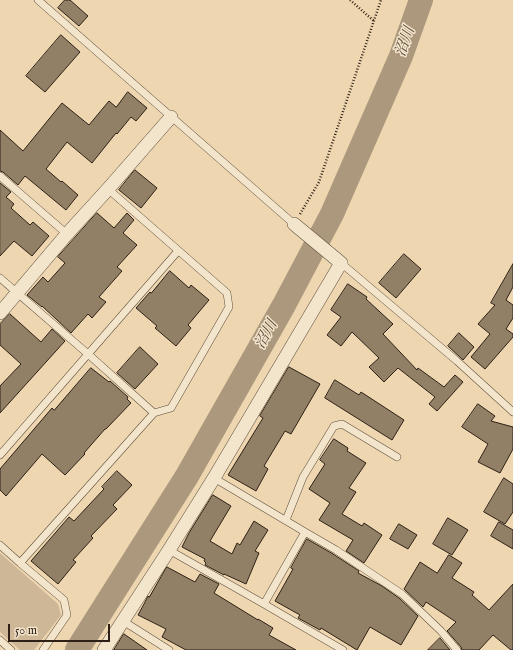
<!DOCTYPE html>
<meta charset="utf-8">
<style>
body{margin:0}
#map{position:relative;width:513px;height:650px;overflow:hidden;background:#edd6b0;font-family:"IM FELL English",serif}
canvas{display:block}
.scale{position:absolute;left:8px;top:624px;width:102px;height:18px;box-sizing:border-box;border:2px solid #2e2016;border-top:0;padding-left:5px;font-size:12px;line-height:14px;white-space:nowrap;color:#2e2016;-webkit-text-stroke:3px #f3e4cc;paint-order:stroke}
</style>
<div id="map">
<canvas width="513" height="650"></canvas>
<div class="scale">50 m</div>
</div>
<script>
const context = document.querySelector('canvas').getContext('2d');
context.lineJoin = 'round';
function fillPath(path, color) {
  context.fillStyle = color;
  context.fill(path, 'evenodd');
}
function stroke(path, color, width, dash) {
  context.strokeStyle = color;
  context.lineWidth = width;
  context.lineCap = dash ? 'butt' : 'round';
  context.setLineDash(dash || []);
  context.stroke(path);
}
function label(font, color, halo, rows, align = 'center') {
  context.font = font + ' "IM FELL English","Noto Serif JP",serif';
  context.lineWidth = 3;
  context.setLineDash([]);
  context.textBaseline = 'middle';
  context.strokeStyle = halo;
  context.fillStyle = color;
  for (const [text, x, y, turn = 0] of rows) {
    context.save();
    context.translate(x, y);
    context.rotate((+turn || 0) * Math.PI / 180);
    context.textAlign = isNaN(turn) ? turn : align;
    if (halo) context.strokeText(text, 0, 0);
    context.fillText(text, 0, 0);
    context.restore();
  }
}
fillPath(new Path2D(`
 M0 553 58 604 61 615 34 650H20L0 632Z`), '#cdb796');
stroke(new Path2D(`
 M77 650 187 476 284 305 332 214 401 56 421 0`), '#ac987c', 24);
const building = new Path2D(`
 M65 0H70L88 16 79 26 58 8Z
 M61 35 80 52 45 92 26 76Z
 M128 92 147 108 136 121 131 117 117 134 116 133 92 163 67 142 46 169 61 182 62 181 78 195 66 210 25 176 18 185 3 172 0 171V130L23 151 62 103 89 125 109 101 116 107Z
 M135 170 157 188 141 208 119 190Z
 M0 183 11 192 6 197 14 204 11 208 30 225 33 222 49 236 32 256 14 241 0 256Z
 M97 213 114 228 127 213 134 220 123 233 137 245 117 267 122 271 99 297 106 302 92 318 88 314 71 333 42 306V307L27 295 43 277 48 282 65 263 58 257Z
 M404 254 421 269 396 298 379 283Z
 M513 264V287L506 300 513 305V318L506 329 513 334V337L485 369 471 357 490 334 478 324 495 305 491 303Z
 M170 271 189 288 191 285 209 300 188 325 191 328 176 346 155 328 157 326 136 308 150 292 151 293Z
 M348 284 367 297 366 299 393 324 383 334 417 370 418 368 444 387 455 375 463 382 437 411 429 404 435 397 398 368 384 382 369 367 379 358 352 332 341 346 327 335 341 317 331 310Z
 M10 314 41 342 52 329 65 341 0 413V386L21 364 0 345V324Z
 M459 333 474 347 463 360 448 346Z
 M140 347 158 364 135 389 117 373Z
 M289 367 320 384 291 434 285 431 264 466 268 469 256 491 228 475 263 418 260 416Z
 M91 368 109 382 110 381 128 397 127 399 131 403 106 429H105L84 453 85 454 65 475 42 454 6 496 0 490V469L52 408 54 410Z
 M335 380 359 395 361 392 404 420 392 440 325 398Z
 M478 404 495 416 491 421 513 427V449L500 473 478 462 488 444 462 427Z
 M334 439 348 448 347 451 366 463 349 488 356 492 342 514 362 526 364 523 382 535 364 563 346 551 353 540 319 520 330 503 309 489 325 464 320 460Z
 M117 471 132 485 113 505 117 509 91 536 93 538 73 560 76 562 58 584 31 561 69 517 74 521 104 489 102 487Z
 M504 478 513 484V512L505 524 484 512Z
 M213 495 231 506 210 541 232 554 237 543 240 545 254 521 268 530 255 551 259 553 246 584 224 574V575L205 565 206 563 204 561 205 559 182 547 189 533Z
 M448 518 468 530 452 555 433 544Z
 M499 522 513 530V549L491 536Z
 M399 524 417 535 408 549 390 539Z
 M307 539 333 554 359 571 358 573 382 586 399 598 418 616 401 645 370 627 357 650 321 628 320 630 298 618 300 615 275 601 293 569 291 568Z
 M449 555 462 563 452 578 474 592 472 595 489 610 513 584V650H511L493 635 479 650H462L461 647 447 631 456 622 426 602 423 607 404 589 420 562 437 573Z
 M167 567 195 582 200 574 219 584 214 593 258 620V619L273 628 269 635 296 650H186L162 637 166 629 138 615 144 604 148 596 149 597Z
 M124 634 147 650H114Z
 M440 638 450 650H428Z`);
fillPath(building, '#917f66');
stroke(building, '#2e2016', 1);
const service = new Path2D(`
 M38 0 294 224
 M0 176 67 234
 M341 263 457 361 513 412
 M0 278 88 354 154 413
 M0 455 178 251
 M214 478 305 532 264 604
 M286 520 303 477 334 426 342 424 397 457
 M305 532 336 550 402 594 441 631 457 650
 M0 545 20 563 64 600 67 615 43 650
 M169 550 264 604 343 650
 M20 563 154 413 171 408 229 307 227 293 108 189
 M123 621 169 650
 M0 640 11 650`);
const minor = new Path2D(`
 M0 313 67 234 108 189 171 117
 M104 650 169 550 214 478 341 263 294 224`);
stroke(service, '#5e4e3c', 8);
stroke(minor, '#5e4e3c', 14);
stroke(new Path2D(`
 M350 0 374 21
 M300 214 319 182 381 0`), '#2e2016', 2.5, [1, 2]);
stroke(service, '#f3e4cc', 7);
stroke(minor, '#f3e4cc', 13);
label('italic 15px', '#5a4a3a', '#f3e4cc', [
 ["沼川",406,42,-70],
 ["沼川",267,335,-61]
]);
</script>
